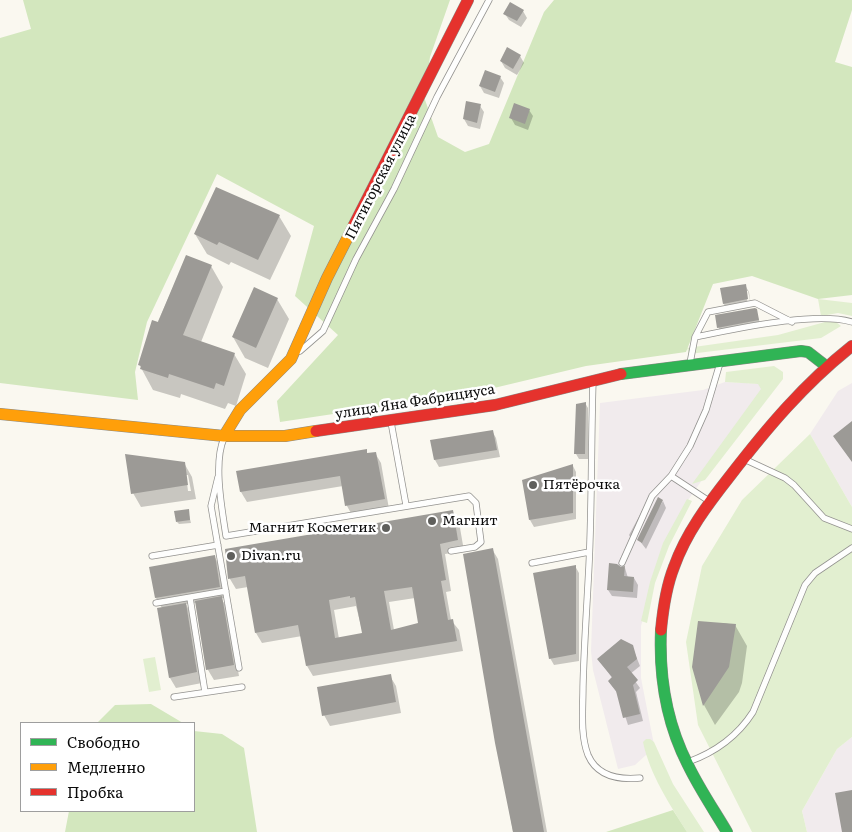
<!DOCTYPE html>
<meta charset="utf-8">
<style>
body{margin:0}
#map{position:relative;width:852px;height:832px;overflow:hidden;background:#faf8f0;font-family:Literata,serif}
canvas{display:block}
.legend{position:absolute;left:20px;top:722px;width:175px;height:90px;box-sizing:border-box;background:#fff;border:1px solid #9e9e9e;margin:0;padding:6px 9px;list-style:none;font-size:15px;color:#0c0c0c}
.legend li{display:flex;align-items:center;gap:10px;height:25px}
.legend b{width:25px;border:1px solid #9e9e9e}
</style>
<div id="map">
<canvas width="852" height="832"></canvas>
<ul class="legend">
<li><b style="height:6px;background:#30b455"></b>Свободно</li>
<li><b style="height:6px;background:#ff9f0a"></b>Медленно</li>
<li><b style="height:6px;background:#e5322d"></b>Пробка</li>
</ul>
</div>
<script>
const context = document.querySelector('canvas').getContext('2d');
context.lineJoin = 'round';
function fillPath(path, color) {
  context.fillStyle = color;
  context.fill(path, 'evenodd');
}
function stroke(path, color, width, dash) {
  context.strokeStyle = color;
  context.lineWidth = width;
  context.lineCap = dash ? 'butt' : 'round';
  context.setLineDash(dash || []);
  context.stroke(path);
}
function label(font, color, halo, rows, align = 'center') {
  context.font = font + ' Literata,serif';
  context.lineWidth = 5;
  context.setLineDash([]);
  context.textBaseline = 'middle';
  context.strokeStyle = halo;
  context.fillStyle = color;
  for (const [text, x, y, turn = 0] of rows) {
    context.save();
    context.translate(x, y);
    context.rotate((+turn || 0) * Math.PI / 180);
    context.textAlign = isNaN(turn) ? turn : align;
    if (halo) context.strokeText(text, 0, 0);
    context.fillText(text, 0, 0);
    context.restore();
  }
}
fillPath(new Path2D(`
 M725 382 765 384V390L686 503 659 560 641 626V678L656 755H646L635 765 618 769 593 670 591 651 600 403 703 390Z
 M852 383V507L810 434 838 391Z
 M852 737V832H807L802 811 837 749Z`), '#f1ebed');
fillPath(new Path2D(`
 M818 299 852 303V316L838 313 821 316Z
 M825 322H836L841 326 821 338 689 354 687 348 778 335Z
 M774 366 783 372V379L705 480 692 484 761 389 758 384 725 382 726 372Z
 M810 434 852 507V737L837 749 802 811 807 832H752L698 725 686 642 702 566 742 500Z
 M687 499 692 501 669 546 655 583 647 623 641 621 650 582 663 543Z
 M155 657 161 690 149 692 143 659Z
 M646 739H650L654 742 673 784 704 832H687C669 803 650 775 643 742Z`), '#e2efd0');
fillPath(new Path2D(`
 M23 0H450L430 57 424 97 438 137 465 152 489 144 544 12 554 0H852V10L835 62 852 67V295L818 299 752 276 713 284 686 352 586 366 473 393 280 422 277 401 338 335 295 296 314 226 217 174 147 322 135 372 138 400 0 383V38L31 29Z
 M151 704 183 723H97L115 705Z
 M194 731 222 734 244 748 257 832H65L69 811H194Z
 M673 810 687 832H606Z`), '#d3e7be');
fillPath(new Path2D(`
 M523 11 527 18 521 27 509 20 505 14Z
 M520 56 524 63 517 75 505 68 501 61Z
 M500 77 504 83 499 98 484 93 480 86Z
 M480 106 484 112 480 129 468 126 464 119Z
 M529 110 533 116 528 130 515 125 511 118Z
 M279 216 291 236 270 280 231 262 229 265 207 254 195 234Z
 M187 256 211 266 223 287 201 342 234 354 246 374 236 406 228 403 225 409 181 394 180 398 153 390 139 364Z
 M745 285 749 292 751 306 728 311 724 304 721 289ZM746 291H748L751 305 748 306Z
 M277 299 289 319 268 368 245 358 233 337Z
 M756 311 760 323 720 330 718 327Z
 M585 403 588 408V459H579L576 454Z
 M492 431 496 438 500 457 439 467 435 460 432 441Z
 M366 451 368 455 375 453 381 463 389 509 352 515 347 506 343 486 247 502 241 492 238 472Z
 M184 463 192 477 196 499 141 507 133 493ZM186 475H188L191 491H188Z
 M573 466 576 472V519L534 527 530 520 523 481Z
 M663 501 666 508 646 549 639 540Z
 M188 511 191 523 179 524 177 522Z
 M642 511 645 516 633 542 629 535Z
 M453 512 459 522 464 551 445 554 451 591 446 592 451 620 459 630 463 651 313 676 307 666 302 636 262 643 256 633 248 587 236 589 230 579 226 550ZM415 598 420 624 394 630 389 602ZM356 606 363 634 339 639 334 610Z
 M492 549 498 559 547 832H513L464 555Z
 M214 556 220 566 225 598H221L227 608 239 676 214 680 208 670 197 603 186 604 191 614 202 683 176 688 170 678 158 609 162 608 156 598 151 568Z
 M575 566 579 573V661L554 665 550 658Z
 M625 568 628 578H634L638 585 637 598 612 596 608 590 620 569Z
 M723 623 735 625 747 646 742 683 739 692 715 725 704 705 694 667Z
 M632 646 640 666 630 674 640 688 636 692 643 721 628 725 618 694 609 682 613 679 598 659Z
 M390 676 396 686 401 713 330 726 324 715Z`), '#0003');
fillPath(new Path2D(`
 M510 2 524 10 517 21 503 14Z
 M507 47 521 55 513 69 500 61Z
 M485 70 501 76 495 92 479 86Z
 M466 101 481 104 477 123 463 119Z
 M514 103 530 109 525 124 509 118Z
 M216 187 280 215 258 260 219 242 217 245 194 234Z
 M186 255 212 265 183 335 235 353 224 386 216 383 214 389 169 374 168 378 140 369 141 366 138 365 152 320 158 322Z
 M746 284 748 299 723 304 720 288Z
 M254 287 278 298 256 348 232 337Z
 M755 308 757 309 759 320 717 328 715 315Z
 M586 402 585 454H574L576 404Z
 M852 421V462L833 436Z
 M493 430 497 450 434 460 430 440Z
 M367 449V453L376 452 385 499 345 506 340 476 240 492 236 471Z
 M125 454 185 462 188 485 131 494Z
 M573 464V513L529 520 522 480Z
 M658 497 663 500 642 543 637 540Z
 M189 509 190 520 176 522 174 511Z
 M453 510 458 540 440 544 446 580 441 581 448 620 453 619 457 641 306 666 298 625 255 633 245 576 228 579 225 549ZM412 587 418 623 391 630 384 591ZM350 596V598L355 597 362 633 335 638 329 600Z
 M493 548 507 625 544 832H513L495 743 463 554Z
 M215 555 220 587 155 598 149 567Z
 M609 563 617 564 621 567 625 566 624 576 634 577 633 592 607 590Z
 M576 565V654L549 659 533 573Z
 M222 596 234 665 206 670 195 601Z
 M186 603 197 672 169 678 157 608Z
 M698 621 736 624 729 667 703 706 692 667Z
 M621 639 633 645 637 659 627 667 638 680 633 685 640 714 623 718 616 691 608 681 612 677 597 659Z
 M391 674 396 702 322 716 317 687Z
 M852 790V832H842L835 793Z`), '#9c9a96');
const lane = new Path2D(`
 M695 337 708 312 755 303 792 322
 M300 351 323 331 356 259 394 189 437 97 489 0
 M690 363 695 337C736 329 814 311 852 322
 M593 382C591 443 592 504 589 565 587 605 584 646 583 687 583 709 580 734 588 755 597 776 619 780 640 778
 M391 422 406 505
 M224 438C213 463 222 509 226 536L469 496 476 503 481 542 475 547 451 551
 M744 459 785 478 794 485 824 518 852 529
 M671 476 709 501
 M218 477 211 506 239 668
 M152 556 218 545
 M532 563 589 552
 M622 563 652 496 671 476 690 446 706 410 720 363
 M190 598 205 692
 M156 603 226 591
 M174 697 242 687
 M688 762C716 752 737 737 753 712L805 585 815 573 852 548`);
const fast = new Path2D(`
 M621 374 801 351 808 352 826 366
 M661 630C659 676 667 724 688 765 699 788 714 810 727 832`);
const slow = new Path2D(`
 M0 414 224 436H285L316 431
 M224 436 240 410 291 359 327 278 354 225`);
const jam = new Path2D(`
 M354 225 468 0
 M316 431 495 405 621 374
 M661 630C663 609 666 587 674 567 686 533 708 504 730 476 767 428 804 384 852 346`);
stroke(lane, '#93928f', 7);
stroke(fast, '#8a8985', 12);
stroke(slow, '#8a8985', 12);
stroke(jam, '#8a8985', 12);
stroke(lane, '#fefefd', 5.5);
stroke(fast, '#30b455', 11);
stroke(slow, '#ff9f0a', 11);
stroke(jam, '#e5322d', 11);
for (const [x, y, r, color] of [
 [533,485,5,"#5f5f5c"],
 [432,521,5,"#5f5f5c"],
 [386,528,5,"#5f5f5c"],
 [231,556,5,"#5f5f5c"]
]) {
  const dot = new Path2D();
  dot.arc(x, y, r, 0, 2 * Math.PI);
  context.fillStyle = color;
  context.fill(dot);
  stroke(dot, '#fff', 2);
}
label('14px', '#0c0c0c', '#fff', [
 ["Пятигорская улица",381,177,-63],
 ["улица Яна Фабрициуса",415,402,-9]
]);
label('14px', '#0c0c0c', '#fff', [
 ["Пятёрочка",543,485],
 ["Магнит",442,521],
 ["Магнит Косметик",376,528,"right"],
 ["Divan.ru",241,556]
], 'left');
</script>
